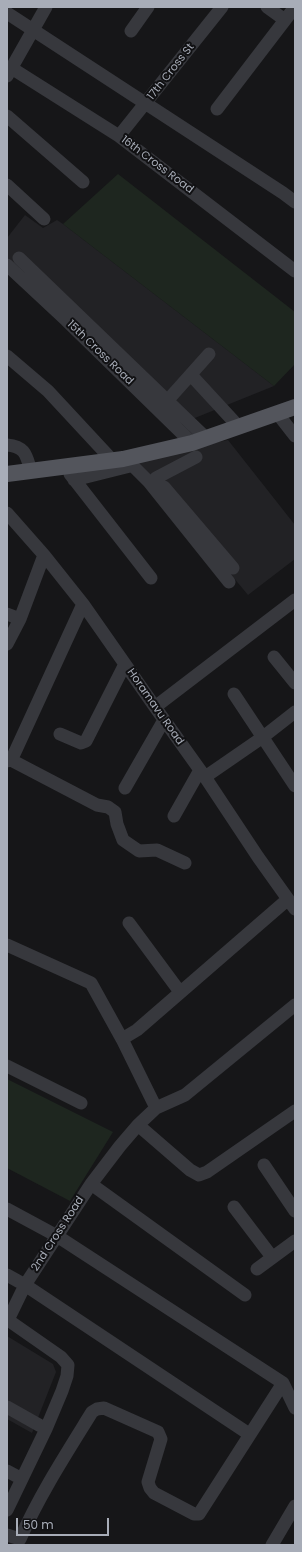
<!DOCTYPE html>
<style>
body{margin:0}
#map{position:relative;width:302px;height:1552px;overflow:hidden;background:#161618;font-family:Poppins,sans-serif}
canvas{display:block}
.frame{position:absolute;inset:0;border:8px solid #a8adb8;pointer-events:none}
.scale{position:absolute;left:16px;top:1518px;width:93px;height:18px;box-sizing:border-box;border:2px solid #a8adb8;border-top:0;padding-left:5px;font-size:12px;line-height:14px;white-space:nowrap;color:#a8adb8;-webkit-text-stroke:3px #111113;paint-order:stroke}
</style>
<div id="map">
<canvas width="302" height="1552"></canvas>
<div class="frame"></div>
<div class="scale">50 m</div>
</div>
<script>
const context = document.querySelector('canvas').getContext('2d');
context.lineJoin = 'round';
function fillPath(path, color) {
  context.fillStyle = color;
  context.fill(path, 'evenodd');
}
function stroke(path, color, width, dash) {
  context.strokeStyle = color;
  context.lineWidth = width;
  context.lineCap = dash ? 'butt' : 'round';
  context.setLineDash(dash || []);
  context.stroke(path);
}
function label(font, color, halo, rows, align = 'center') {
  context.font = font + ' Poppins,sans-serif';
  context.lineWidth = 4;
  context.setLineDash([]);
  context.textBaseline = 'middle';
  context.strokeStyle = halo;
  context.fillStyle = color;
  for (const [text, x, y, turn = 0] of rows) {
    context.save();
    context.translate(x, y);
    context.rotate((+turn || 0) * Math.PI / 180);
    context.textAlign = isNaN(turn) ? turn : align;
    if (halo) context.strokeText(text, 0, 0);
    context.fillText(text, 0, 0);
    context.restore();
  }
}
fillPath(new Path2D(`
 M25 215 43 228 57 220 63 224 274 386 180 424 7 260V238Z
 M228 440 295 525V559L248 595 136 460Z
 M7 1336 53 1364 56 1372 32 1433 7 1419Z`), '#222225');
fillPath(new Path2D(`
 M118 174 295 312V364L274 386 63 224Z
 M7 1079 113 1132 70 1201 7 1168Z`), '#1e261f');
stroke(new Path2D(`
 M267 7 285 20
 M7 13 283 193 295 202
 M131 31 148 7
 M13 69 119 136 295 271
 M7 76 46 7
 M217 109 295 7
 M7 116 83 182
 M119 136 222 7
 M7 185 44 219
 M19 258 206 438
 M7 265 66 320 192 443
 M7 356 48 391 113 461
 M191 375 238 426
 M167 401 209 354
 M277 413 295 436
 M7 445C26 447 26 455 31 471
 M70 474 151 578
 M156 478 196 457
 M74 480 130 466 134 467 149 482 229 582
 M164 487 233 568
 M7 513 44 555 83 604 155 707 205 777 258 857 295 909
 M7 614 20 619
 M7 644 20 619 44 555
 M274 657 295 683
 M234 694 295 786
 M155 707 295 600
 M60 734 81 743 86 741 125 664
 M11 760 97 805 108 807 115 812 117 824 123 840 139 851 157 850 185 863
 M7 761 11 760 15 752 83 604
 M205 777 263 737 295 712
 M125 788 164 720
 M174 816 200 770
 M129 923 180 992
 M7 945 91 983 122 1039 137 1030 287 900
 M122 1039 156 1108
 M7 1066 81 1103
 M138 1125 190 1170 199 1175 207 1172 295 1111
 M264 1165 295 1211
 M91 1184 245 1295
 M234 1207 272 1257
 M7 1209 57 1236 283 1383 295 1408
 M257 1269 295 1241
 M7 1275 25 1285 249 1434
 M7 1407 46 1429
 M7 1471 22 1479
 M7 1510 46 1429 62 1391 67 1376 68 1365 61 1357 8 1320 25 1285 91 1184 120 1146 138 1125 156 1108 185 1095 295 1005
 M7 1535 20 1539C40 1494 66 1454 92 1412L97 1409 104 1408 158 1432 161 1439 148 1482 150 1488 154 1493 194 1514H199L283 1383
 M272 1545 295 1506`), '#37383d', 13);
stroke(new Path2D(`
 M7 474 123 459 192 443 295 407`), '#53555c', 16);
label('11px', '#a8adb8', '#111113', [
 ["17th Cross St",171,72,-52],
 ["16th Cross Road",157,165,37],
 ["15th Cross Road",100,353,44],
 ["Horamavu Road",155,707,55],
 ["2nd Cross Road",58,1234,-57]
]);
</script>
